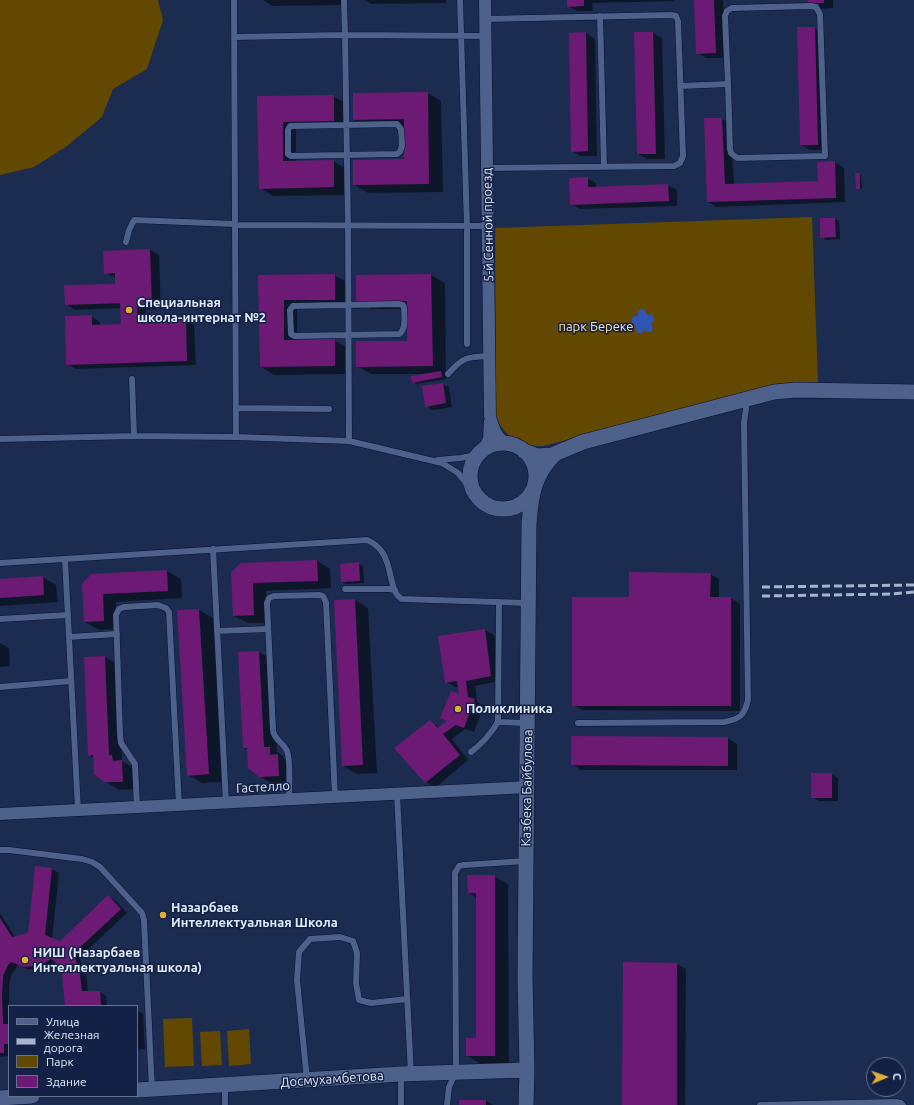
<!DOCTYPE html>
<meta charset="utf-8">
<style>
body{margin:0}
#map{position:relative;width:914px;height:1105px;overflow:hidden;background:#1b2c50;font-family:Ubuntu,sans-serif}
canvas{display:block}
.legend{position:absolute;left:8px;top:1005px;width:130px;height:92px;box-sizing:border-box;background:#122145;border:1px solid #64718f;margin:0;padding:5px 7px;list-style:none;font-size:12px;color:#e0eafd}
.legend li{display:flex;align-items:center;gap:8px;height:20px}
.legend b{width:20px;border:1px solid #64718f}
.north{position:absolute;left:866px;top:1057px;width:40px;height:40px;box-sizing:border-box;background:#122145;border:1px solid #64718f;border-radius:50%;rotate:88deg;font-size:11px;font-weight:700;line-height:16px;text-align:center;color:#e0eafd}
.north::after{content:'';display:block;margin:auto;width:14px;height:18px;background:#e2af34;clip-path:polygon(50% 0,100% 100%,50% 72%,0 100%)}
</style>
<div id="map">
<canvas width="914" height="1105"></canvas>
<ul class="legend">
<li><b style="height:5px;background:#4e618a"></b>Улица</li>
<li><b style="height:5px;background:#a8b4cc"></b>Железная дорога</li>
<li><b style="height:11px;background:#634801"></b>Парк</li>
<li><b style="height:11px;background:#6c1a73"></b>Здание</li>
</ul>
<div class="north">С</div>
</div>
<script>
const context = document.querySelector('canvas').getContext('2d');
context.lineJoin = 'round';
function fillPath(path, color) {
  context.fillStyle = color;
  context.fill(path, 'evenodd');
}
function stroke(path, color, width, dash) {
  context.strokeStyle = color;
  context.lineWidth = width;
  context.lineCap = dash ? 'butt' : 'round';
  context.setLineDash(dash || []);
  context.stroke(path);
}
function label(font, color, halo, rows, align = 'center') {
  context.font = font + ' Ubuntu,sans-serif';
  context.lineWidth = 3;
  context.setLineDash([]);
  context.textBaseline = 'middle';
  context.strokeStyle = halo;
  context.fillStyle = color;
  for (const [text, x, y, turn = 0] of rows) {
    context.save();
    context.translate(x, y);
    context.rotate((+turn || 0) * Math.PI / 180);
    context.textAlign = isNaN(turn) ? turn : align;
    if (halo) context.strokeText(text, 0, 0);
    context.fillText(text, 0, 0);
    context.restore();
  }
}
fillPath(new Path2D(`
 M0 0H158L163 20 147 69 113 89 102 117 67 146 34 167 0 175Z
 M812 217 818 382 780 383 543 446C518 446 509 439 496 419L495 228Z
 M192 1018 194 1066 165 1067 163 1019Z
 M249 1029 251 1064 229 1066 227 1031Z
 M220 1031 222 1065 202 1066 200 1032Z`), '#634801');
fillPath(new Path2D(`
 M641 309 645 310 647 315 651 314 654 317V321L651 323 653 328 651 332H646L644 330 642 333H638L635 328 636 326 632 323V318L634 316H638V311Z`), '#3056b5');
fillPath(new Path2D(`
 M263 0H347V5L273 6Z
 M365 0H446V3L371 4Z
 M568 0H673L674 1 592 3 593 11H577L568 6Z
 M695 0H723L725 58H706L697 53Z
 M809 0H833V8L818 9Z
 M798 28H815L824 33 827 150H810L801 145Z
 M586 33 595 39 597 156H581L572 151Z
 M653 33 662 38 665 159H647L638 154Z
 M428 93 441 101 443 192 368 193 354 185 405 160V127L368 128 354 120Z
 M333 96 347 104V128L296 129V162L333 161 347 169V195L273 196 260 188 258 97Z
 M705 119H722L731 124 734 185 819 182 835 162 844 168 845 202 717 207 708 202Z
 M859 174 861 175 862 189 857 188Z
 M587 178 596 183V187L668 185 677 190V206L580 209 571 204Z
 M821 219H835L839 221 840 239 826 240 821 237Z
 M150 250 159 255 161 309 146 310V322L185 320 194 325 196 365 76 369 67 364 91 316 100 322V326L122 325V308L75 310 66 304 116 285V278L105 273 104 252Z
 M334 275 348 283V307L297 308V341L334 340 348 348V374L274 375 261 367 259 276Z
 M431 275 445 283 446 379 417 384 413 382 425 375V374H371L357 366 408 342V309H371L357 301V276Z
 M442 384 449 387 452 407 433 410 426 406Z
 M317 561 330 569 331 588 266 591 268 623H248L234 616 232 573Z
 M358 564 363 566 364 583 346 584 342 582Z
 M167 571 181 579 182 598 116 602 117 629 99 630 85 622 83 584Z
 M710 574 719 579V598H731L740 604V711L582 710 573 705 630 598Z
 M43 577 56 585 58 602 0 606V580Z
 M355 600 368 608 377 773 357 774 343 766Z
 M199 610 213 618 223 782 202 783 188 775Z
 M485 630 494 635 500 681 475 686 477 702 484 705 474 732 465 729 452 739 468 760 435 788 426 782 395 748 430 721 440 728 448 721 460 695 459 687H455L446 682Z
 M0 643 9 648 10 666 0 667Z
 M259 652 273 660 277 752 283 756 284 759 292 763 293 784 274 785 260 776 248 750 244 748Z
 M105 657 119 665 122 761 136 769V789L119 790 105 781 94 758 89 755Z
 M572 737 728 738 737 744V770H581L572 764Z
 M832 774 838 778V801H819L812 797Z
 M36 868 52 869 59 873 52 939 60 942 108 896 115 900 127 913 79 958 86 972 88 992H100L106 996 107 1006H66L64 977 57 963 45 969 36 970 27 969 18 965 11 976 9 985V1056L0 1057V913L15 937 28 934Z
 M494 876 508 884 509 1063 481 1064 467 1056 477 1039V898L469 893Z
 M624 963 677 964 686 969 685 1105H623Z
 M137 1010 143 1014 145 1049 137 1050Z
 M486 1101 493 1105H460Z`), '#0007');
fillPath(new Path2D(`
 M567 0H584V6L567 7Z
 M694 0H714L716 53 696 54Z
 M808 0H824V3L808 4Z
 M797 27H815L818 145H800Z
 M586 32 588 151 571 152 569 33Z
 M634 32H653L656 154H637Z
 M428 92 429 184 353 185V160L404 159V119L353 120V93Z
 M334 95V121L283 122V161L334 160V187L259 189 257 96Z
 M704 118H722L725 184 818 181 817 162 835 161 836 198 707 202Z
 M855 173H860V189H856Z
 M588 177V187L668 184 669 201 570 205 569 178Z
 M820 218H835L836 237 820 238Z
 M150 249 152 305H137V321L186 319 187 361 66 365 65 316 92 315V325L121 324 120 303 65 305 64 285 115 284V273L104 274 103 251Z
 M335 274V300H284V340L335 339V366L260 367 258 275Z
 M431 274 433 366 356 367V341H407V301L356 302V275Z
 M441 371 442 377 412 383 411 376Z
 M443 383 446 403 425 407 422 386Z
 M317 560 318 581 253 583 254 615 233 616 231 572 241 563Z
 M359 562 360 581 341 582 340 564Z
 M167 570 168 591 103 594 104 621 84 622 82 584 91 574Z
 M629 572 711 573 710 597H731V706H572V597H629Z
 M43 576 44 595 0 598V579Z
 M355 599 363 765 342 766 334 600Z
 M199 609 209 774 187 776 177 610Z
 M485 629 491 676 466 681 468 697 475 699 464 728 456 725 443 734 460 755 425 783 394 748 430 720 438 728 447 721 440 718 451 691 459 694 457 681 445 683 438 636Z
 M259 651 264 747H270V755L278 754 279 776 259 777 248 768 247 748H243L238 652Z
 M105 656 109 755H112L113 761 122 760 123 782H104L94 774 93 755 88 756 84 657Z
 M571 736 728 737V766L571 765Z
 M811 773H832V798H811Z
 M35 866 52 868 45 935 60 941 108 895 121 909 73 954 79 967 82 991H100L101 1006H65L62 974 55 962 51 959 43 964 34 966 24 967 11 962 8 965 3 976 2 995 3 1024H9V1044H4V1053H0V918L12 937 28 933Z
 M467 875H495V1056H466V1038H476V893H468Z
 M623 962 677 963V1105H622Z
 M459 1100H486V1105H459Z`), '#6c1a73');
const service = new Path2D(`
 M234 0 236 437
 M460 0 467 226V344
 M600 16 604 166
 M485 19 671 15 676 16 678 21 683 156 680 163 674 166 487 168
 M234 37 345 35 344 0
 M680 86 728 84 730 149 731 153 737 158 825 156 820 14 816 7 811 6 732 8 727 11 725 16 728 84
 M397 124 401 129C401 137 405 151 397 154L291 156 288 154V130L290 126Z
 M234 225 488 226
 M126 242 129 230 134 220 234 224
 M398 304 403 305 404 307C404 315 407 330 399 334L295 336 291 334 290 310 293 306Z
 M448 374C463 357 467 357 489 356
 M132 379 134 436
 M236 408 329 409
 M0 439 134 436 236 437 349 441 442 463 458 473 475 494
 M349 441 348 226 345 35 485 36
 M438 460 460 458 478 455
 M213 549 226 803
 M65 560 78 810
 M0 563 367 540C397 552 385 590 402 599L528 603
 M345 589H389L395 590
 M499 603 498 722 527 723
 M0 619 68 615
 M217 631 268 629
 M69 637 117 634
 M0 687 71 681
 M578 723 724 722C740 719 744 716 748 700L744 423 747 401
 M471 752C483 743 490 735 498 722
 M397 794 411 1074
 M289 799C289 788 291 761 287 751 283 742 274 740 273 730L267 603 269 598 274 596 320 595 323 596 326 602 335 797
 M137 807 135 764 121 743 120 734 116 615 119 609 124 607 158 605 166 608 169 612 179 805
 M0 850H9L82 859 92 862 100 867 142 913 144 920 152 1090
 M401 1074V1105
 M307 1080 297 980 299 952 310 939 340 937 353 941 357 953 356 983 359 1000 371 1003 407 999
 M225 1085V1105
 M447 1105 449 1087 456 1072 455 873 459 866 464 865 526 861
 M760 1105 896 1102 901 1103 903 1105`);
const minor = new Path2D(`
 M485 0 490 416C493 427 496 438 507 444
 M485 448 489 439 490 421
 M0 814 528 787`);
const tertiary = new Path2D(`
 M470 476a33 33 0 1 1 66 0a33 33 0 1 1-66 0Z
 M524 451 538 456 552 455 583 442 774 392 796 390 914 392
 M137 1090 401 1074 527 1070
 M0 1098 32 1096
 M526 1105 527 1070 525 977 529 524C531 496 534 474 555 454`);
stroke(service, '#061235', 7);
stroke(minor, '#061235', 13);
stroke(tertiary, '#061235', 16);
stroke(service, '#4e618a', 6);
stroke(minor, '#4e618a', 12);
stroke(tertiary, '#4e618a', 15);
stroke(new Path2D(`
 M762 587 914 585
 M762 596 891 594 914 592`), '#a8b4cc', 3, [8, 4]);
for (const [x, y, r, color] of [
 [129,310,4,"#e2af34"],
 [458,709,4,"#e2af34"],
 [163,915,4,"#e2af34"],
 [25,960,4,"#e2af34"]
]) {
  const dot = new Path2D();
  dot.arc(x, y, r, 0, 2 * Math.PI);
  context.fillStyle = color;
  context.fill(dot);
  stroke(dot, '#122145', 1.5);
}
label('13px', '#e0eafd', '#122145', [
 ["5-й Сенной проезд",488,225,-91],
 ["Гастелло",263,787,-3],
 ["Казбека Байбулова",527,788,-89],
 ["Досмухамбетова",332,1079,-4]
]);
label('bold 13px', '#e0eafd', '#122145', [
 ["Специальная",137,303],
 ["школа-интернат №2",137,318],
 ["Поликлиника",466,709],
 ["Назарбаев",171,908],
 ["Интеллектуальная Школа",171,923],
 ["НИШ (Назарбаев",33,953],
 ["Интеллектуальная школа)",33,968]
], 'left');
label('13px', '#fae0aa', '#122145', [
 ["парк Береке",596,327]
]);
</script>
